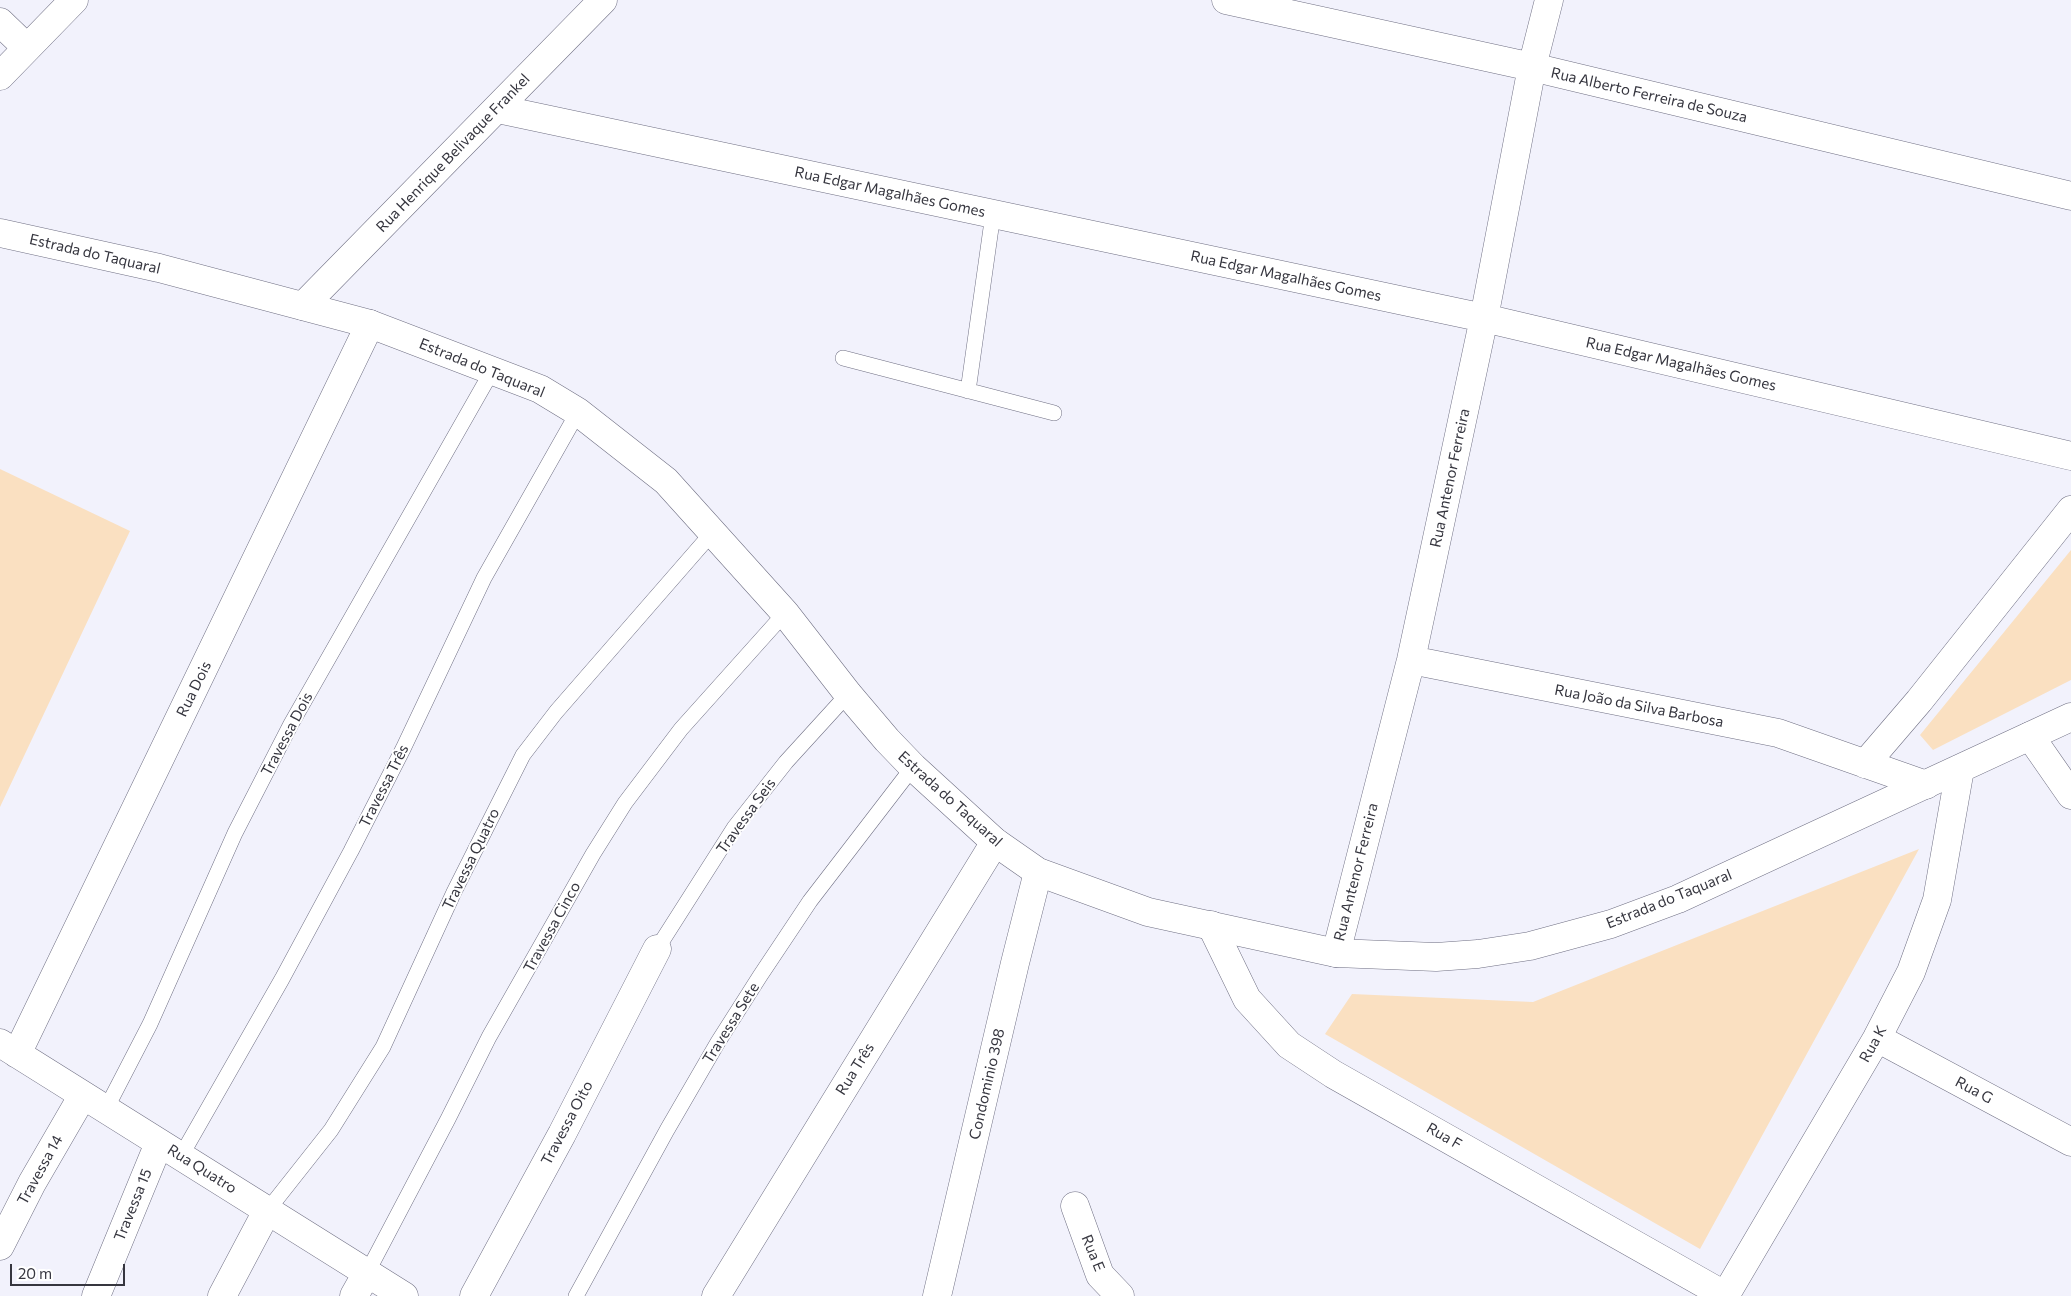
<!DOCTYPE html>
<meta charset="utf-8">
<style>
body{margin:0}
#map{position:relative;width:2071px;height:1296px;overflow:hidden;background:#f2f2fc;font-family:Commissioner,sans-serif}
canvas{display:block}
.scale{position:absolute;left:10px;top:1264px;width:115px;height:22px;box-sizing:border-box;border:2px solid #36363f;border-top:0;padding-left:6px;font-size:15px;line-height:18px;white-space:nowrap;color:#36363f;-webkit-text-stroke:4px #fff;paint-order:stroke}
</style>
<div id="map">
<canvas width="2071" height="1296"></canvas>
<div class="scale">20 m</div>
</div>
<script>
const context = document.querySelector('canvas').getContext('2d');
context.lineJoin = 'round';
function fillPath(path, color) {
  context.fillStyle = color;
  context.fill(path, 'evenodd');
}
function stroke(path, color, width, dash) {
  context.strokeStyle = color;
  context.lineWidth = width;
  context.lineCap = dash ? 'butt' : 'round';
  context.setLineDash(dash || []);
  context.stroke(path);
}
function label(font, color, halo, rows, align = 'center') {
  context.font = font + ' Commissioner,sans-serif';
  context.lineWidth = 4;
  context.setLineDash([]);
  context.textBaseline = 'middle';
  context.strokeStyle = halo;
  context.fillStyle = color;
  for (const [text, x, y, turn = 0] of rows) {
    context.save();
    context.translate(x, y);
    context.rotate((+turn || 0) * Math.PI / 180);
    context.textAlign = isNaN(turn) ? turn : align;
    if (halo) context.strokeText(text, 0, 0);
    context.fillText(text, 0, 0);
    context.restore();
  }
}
fillPath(new Path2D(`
 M0 469 130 531 0 807Z
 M2071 550V680L1933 750 1920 735Z
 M1919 849 1700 1249 1325 1034 1352 994 1533 1002Z`), '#fae0c1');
const service = new Path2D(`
 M843 358 1054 413
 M968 391 993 214
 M657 949 734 828 786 762 848 694
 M106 1109 150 1024 235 833 291 724 492 371
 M181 1156 282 979 351 851 403 749 484 578 578 412
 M267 1211 331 1130 383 1047 454 892 523 755 556 712 712 533
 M367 1273 448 1119 489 1037 593 854 625 803 681 729 785 613
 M576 1296 667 1130 718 1042 760 976 810 901 913 767`);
const minor = new Path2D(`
 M1226 0 1532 67 2071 196
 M0 22 27 48
 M0 76 74 0
 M498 109 1484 318 2071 456
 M303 306 603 0
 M1411 660 1778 733 1926 785
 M2030 736 2071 795
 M1865 764 1919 701 2071 510
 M1211 925 1247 999 1289 1045 1333 1074 1726 1296
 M1336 953 1411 660 1484 318 1532 67 1549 0
 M1877 1038 2071 1142
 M0 1043 404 1296
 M17 1054 370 324
 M1075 1206 1100 1275 1120 1296
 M0 1246 32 1183 83 1095
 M96 1296 159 1143
 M222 1296 267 1211
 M354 1296 367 1273
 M474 1296 562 1134 657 949
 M716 1296 995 842
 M937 1296 1015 963 1038 872
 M1725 1296 1877 1038 1911 972 1937 900 1960 769`);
const tertiary = new Path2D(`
 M0 233 159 268 370 324 540 389 578 412 666 481 785 613 848 694 887 740 913 767 995 842 1038 872 1148 912 1336 953 1436 957 1478 954 1530 946 1611 924 1678 899 2071 717`);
stroke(service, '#6f6f83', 16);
stroke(minor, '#6f6f83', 29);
stroke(tertiary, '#6f6f83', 29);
stroke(service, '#fff', 15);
stroke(minor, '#fff', 28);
stroke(tertiary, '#fff', 28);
label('15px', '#36363f', '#fff', [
 ["Rua Alberto Ferreira de Souza",1649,95,13],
 ["Rua Henrique Belivaque Frankel",453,153,-46],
 ["Rua Edgar Magalhães Gomes",890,192,12],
 ["Estrada do Taquaral",95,254,13],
 ["Rua Edgar Magalhães Gomes",1286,276,12],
 ["Rua Edgar Magalhães Gomes",1681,364,13],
 ["Estrada do Taquaral",482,368,22],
 ["Rua Antenor Ferreira",1450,478,-78],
 ["Rua Dois",194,689,-64],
 ["Rua João da Silva Barbosa",1639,706,11],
 ["Travessa Dois",287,734,-62],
 ["Travessa Três",384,786,-63],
 ["Estrada do Taquaral",950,799,42],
 ["Travessa Seis",746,816,-54],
 ["Travessa Quatro",471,859,-64],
 ["Rua Antenor Ferreira",1356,872,-76],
 ["Estrada do Taquaral",1669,899,-22],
 ["Travessa Cinco",552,927,-61],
 ["Travessa Sete",731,1023,-58],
 ["Rua K",1873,1044,-61],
 ["Rua Três",855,1069,-58],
 ["Condominio 398",987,1084,-77],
 ["Rua G",1974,1090,28],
 ["Travessa Oito",567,1123,-62],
 ["Rua F",1444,1136,30],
 ["Rua Quatro",202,1169,32],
 ["Travessa 14",40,1170,-61],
 ["Travessa 15",133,1205,-68],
 ["Rua E",1093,1253,68]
]);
</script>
